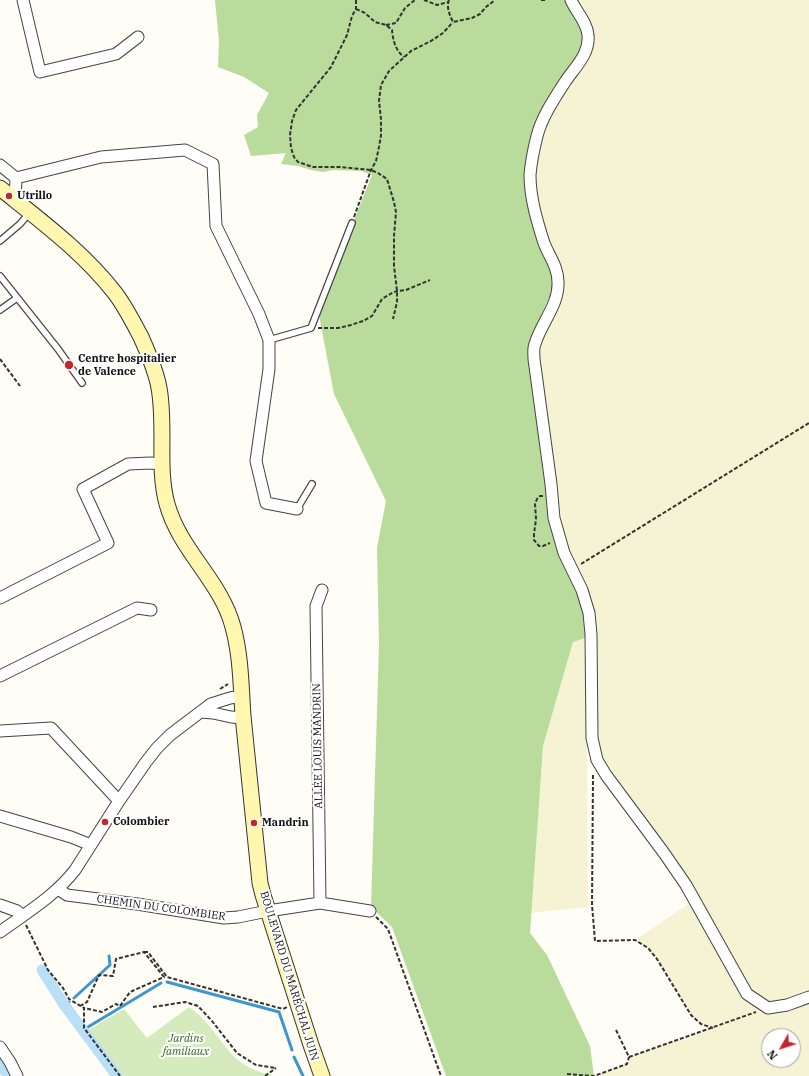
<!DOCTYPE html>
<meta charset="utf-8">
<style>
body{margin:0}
#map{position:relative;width:809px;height:1076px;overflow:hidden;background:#fffdf5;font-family:"IBM Plex Serif",serif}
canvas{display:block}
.north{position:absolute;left:761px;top:1028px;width:40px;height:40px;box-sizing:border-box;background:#fff;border:1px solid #a0a0a0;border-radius:50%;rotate:231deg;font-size:11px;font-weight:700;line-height:16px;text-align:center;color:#111}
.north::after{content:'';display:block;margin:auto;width:14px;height:18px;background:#c4262e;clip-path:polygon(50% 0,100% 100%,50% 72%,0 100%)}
</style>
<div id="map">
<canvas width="809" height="1076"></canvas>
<div class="north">N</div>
</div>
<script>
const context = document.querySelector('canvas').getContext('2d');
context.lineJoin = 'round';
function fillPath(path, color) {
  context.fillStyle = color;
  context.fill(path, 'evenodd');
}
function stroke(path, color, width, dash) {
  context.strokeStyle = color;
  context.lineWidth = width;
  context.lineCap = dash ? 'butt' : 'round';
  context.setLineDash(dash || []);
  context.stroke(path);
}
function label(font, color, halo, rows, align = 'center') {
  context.font = font + ' "IBM Plex Serif",serif';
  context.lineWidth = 4;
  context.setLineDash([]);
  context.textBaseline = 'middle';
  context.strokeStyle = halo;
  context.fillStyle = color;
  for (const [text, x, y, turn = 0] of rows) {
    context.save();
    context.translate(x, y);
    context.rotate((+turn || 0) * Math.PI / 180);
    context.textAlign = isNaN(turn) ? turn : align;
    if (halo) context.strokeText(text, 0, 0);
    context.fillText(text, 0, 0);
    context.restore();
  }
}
fillPath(new Path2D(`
 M576 0H809V1076H594L627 1064 629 1057 712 1028 701 1024 691 1015 657 959 648 948 635 940 699 897 675 858 615 781 604 764 596 738 595 624 564 536 541 378 539 360 541 342 561 298 537 200 535 177 537 153 542 138 551 114ZM769 1036H793V1060H769Z
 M585 638 587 750 588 907 531 913 543 746 573 642Z`), '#f6f3d4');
fillPath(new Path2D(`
 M189 1007C220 1027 226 1068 270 1074L272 1076H115L83 1033 124 1009 147 1038Z`), '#d5ebbd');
fillPath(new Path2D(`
 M215 0H566L584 33 583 42 581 49 527 161 553 274 552 286 548 300 534 332 552 530 557 550 572 580 580 600 585 622V638L573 642 543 746 530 933 547 955 590 1046 594 1076H446L392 927 371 907 379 645 377 548 386 501 334 394 318 310 372 175 361 171 333 170 323 172 311 170 298 166 281 164 286 153 251 156 244 135 258 127 257 115 269 93 244 77 218 67 219 41Z`), '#b9dc9c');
stroke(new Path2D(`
 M167 982 279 1012 292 1050
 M74 998 110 965 109 956
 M65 1006 69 1002
 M88 1027 161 983
 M294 1057 303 1076`), '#3f96cf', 3);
stroke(new Path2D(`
 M42 970 65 1006 117 1076
 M0 1063 8 1076`), '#b9e0f7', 11);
const lane = new Path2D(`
 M0 241 20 224 30 212
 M0 276 58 349 82 383
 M0 310 17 298
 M269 340 311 328 352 223
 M297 509 312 484`);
const street = new Path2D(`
 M23 0 40 72 116 54 138 37
 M571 0C576 12 587 22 588 35 590 54 575 67 565 82 554 99 542 117 537 136 534 148 531 162 530 175 530 198 537 221 544 243 549 256 558 267 558 282 559 305 541 323 535 344 533 348 534 354 534 359L551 484 554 518 564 553 582 590 589 613 591 634 592 738 597 760 606 775 664 853 686 885 747 994 768 1008 787 1005 809 997
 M0 165 16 178
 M16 178 101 157 185 150 213 164 216 226 259 314 269 340V369L256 461 266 503 297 509
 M15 201 16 178
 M0 598 108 543 83 489 128 464 150 463 162 464
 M0 676 137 608 151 610
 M200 712 213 713 231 717 244 718
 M0 731 51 728 119 801
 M0 816 71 837 91 845
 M58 889 67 895 137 904 224 918 238 917 268 911 320 903 370 911
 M320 903 316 606 322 590
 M0 905 17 911 22 916
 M0 932C26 913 55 896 75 870L119 801 146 762 157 748 170 735 211 704 230 698 242 696
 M0 1047 10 1062 17 1076`);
const secondary = new Path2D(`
 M0 188C41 221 83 252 115 293 125 306 133 322 141 337 148 353 156 370 159 388 166 426 157 468 167 504 180 551 221 581 233 627 241 656 241 687 243 716 249 772 254 827 260 883L263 895 311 1045 322 1076`);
stroke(lane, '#444', 8);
stroke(street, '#444', 13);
stroke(secondary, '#333', 17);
stroke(new Path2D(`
 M356 0V9L352 16 347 35 331 67 296 110 292 121 290 135 291 148 294 157 298 162 313 167H340L371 170 378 173 387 179 394 202 396 212 394 236V266L397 291V302L393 319
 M424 0 437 5 448 2
 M449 0C446 7 450 16 453 22L472 18 480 14 486 7 495 0
 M541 0H545
 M356 9 365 13 375 22 386 25 392 30C393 40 395 50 404 57
 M386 25 396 23 405 8 415 0
 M354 217 371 170 376 161 379 147 381 135V119L379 101 381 85 389 71 411 51 431 41 443 33 453 22
 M318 328H338L351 325 363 321 372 316 382 299 392 293 397 291 406 290 430 280
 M0 359 20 386
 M543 496H540L537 499 535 504 536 519 534 534V540L539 546H543L550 543
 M581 564 809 423
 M220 689 228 684
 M593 775 592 905 595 941 635 940 648 948 657 959 691 1015 701 1024 713 1028
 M376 917 388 929 441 1076
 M26 925 48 970 63 988 69 999 84 1008V1028L120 1076
 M144 952H148L167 977 283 1009 287 1007
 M80 1006 87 1002 99 975 113 976 116 959 144 952 164 977 130 992 120 1006 116 1004 102 1012 84 1008
 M153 1007 185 1002 198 1006 212 1021 237 1053 256 1065 276 1068
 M616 1030 629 1057 756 1012
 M567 1074 594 1076 627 1064 629 1057
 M265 1076 276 1068`), '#333', 2, [4, 2]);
stroke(lane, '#fff', 5.5);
stroke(street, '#fff', 11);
stroke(secondary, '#fff6b0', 15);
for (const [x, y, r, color] of [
 [9,196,4,"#c4262e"],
 [69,365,5,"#c4262e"],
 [105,822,4,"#c4262e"],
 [254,823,4,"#c4262e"]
]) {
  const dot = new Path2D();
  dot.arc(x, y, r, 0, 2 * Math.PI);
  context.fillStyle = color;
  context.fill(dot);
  stroke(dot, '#fff', 1.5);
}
label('bold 11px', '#111', '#fff', [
 ["Utrillo",17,196],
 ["Centre hospitalier",78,359],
 ["de Valence",78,372],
 ["Colombier",113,822],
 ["Mandrin",262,823]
], 'left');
label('11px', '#111', '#fff', [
 ["ALLÉE LOUIS MANDRIN",318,746,-91],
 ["CHEMIN DU COLOMBIER",161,908,8],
 ["BOULEVARD DU MARÉCHAL JUIN",289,976,73]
]);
label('italic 11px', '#2f6b1f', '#fff', [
 ["Jardins",186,1039],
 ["familiaux",186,1052]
]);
</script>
